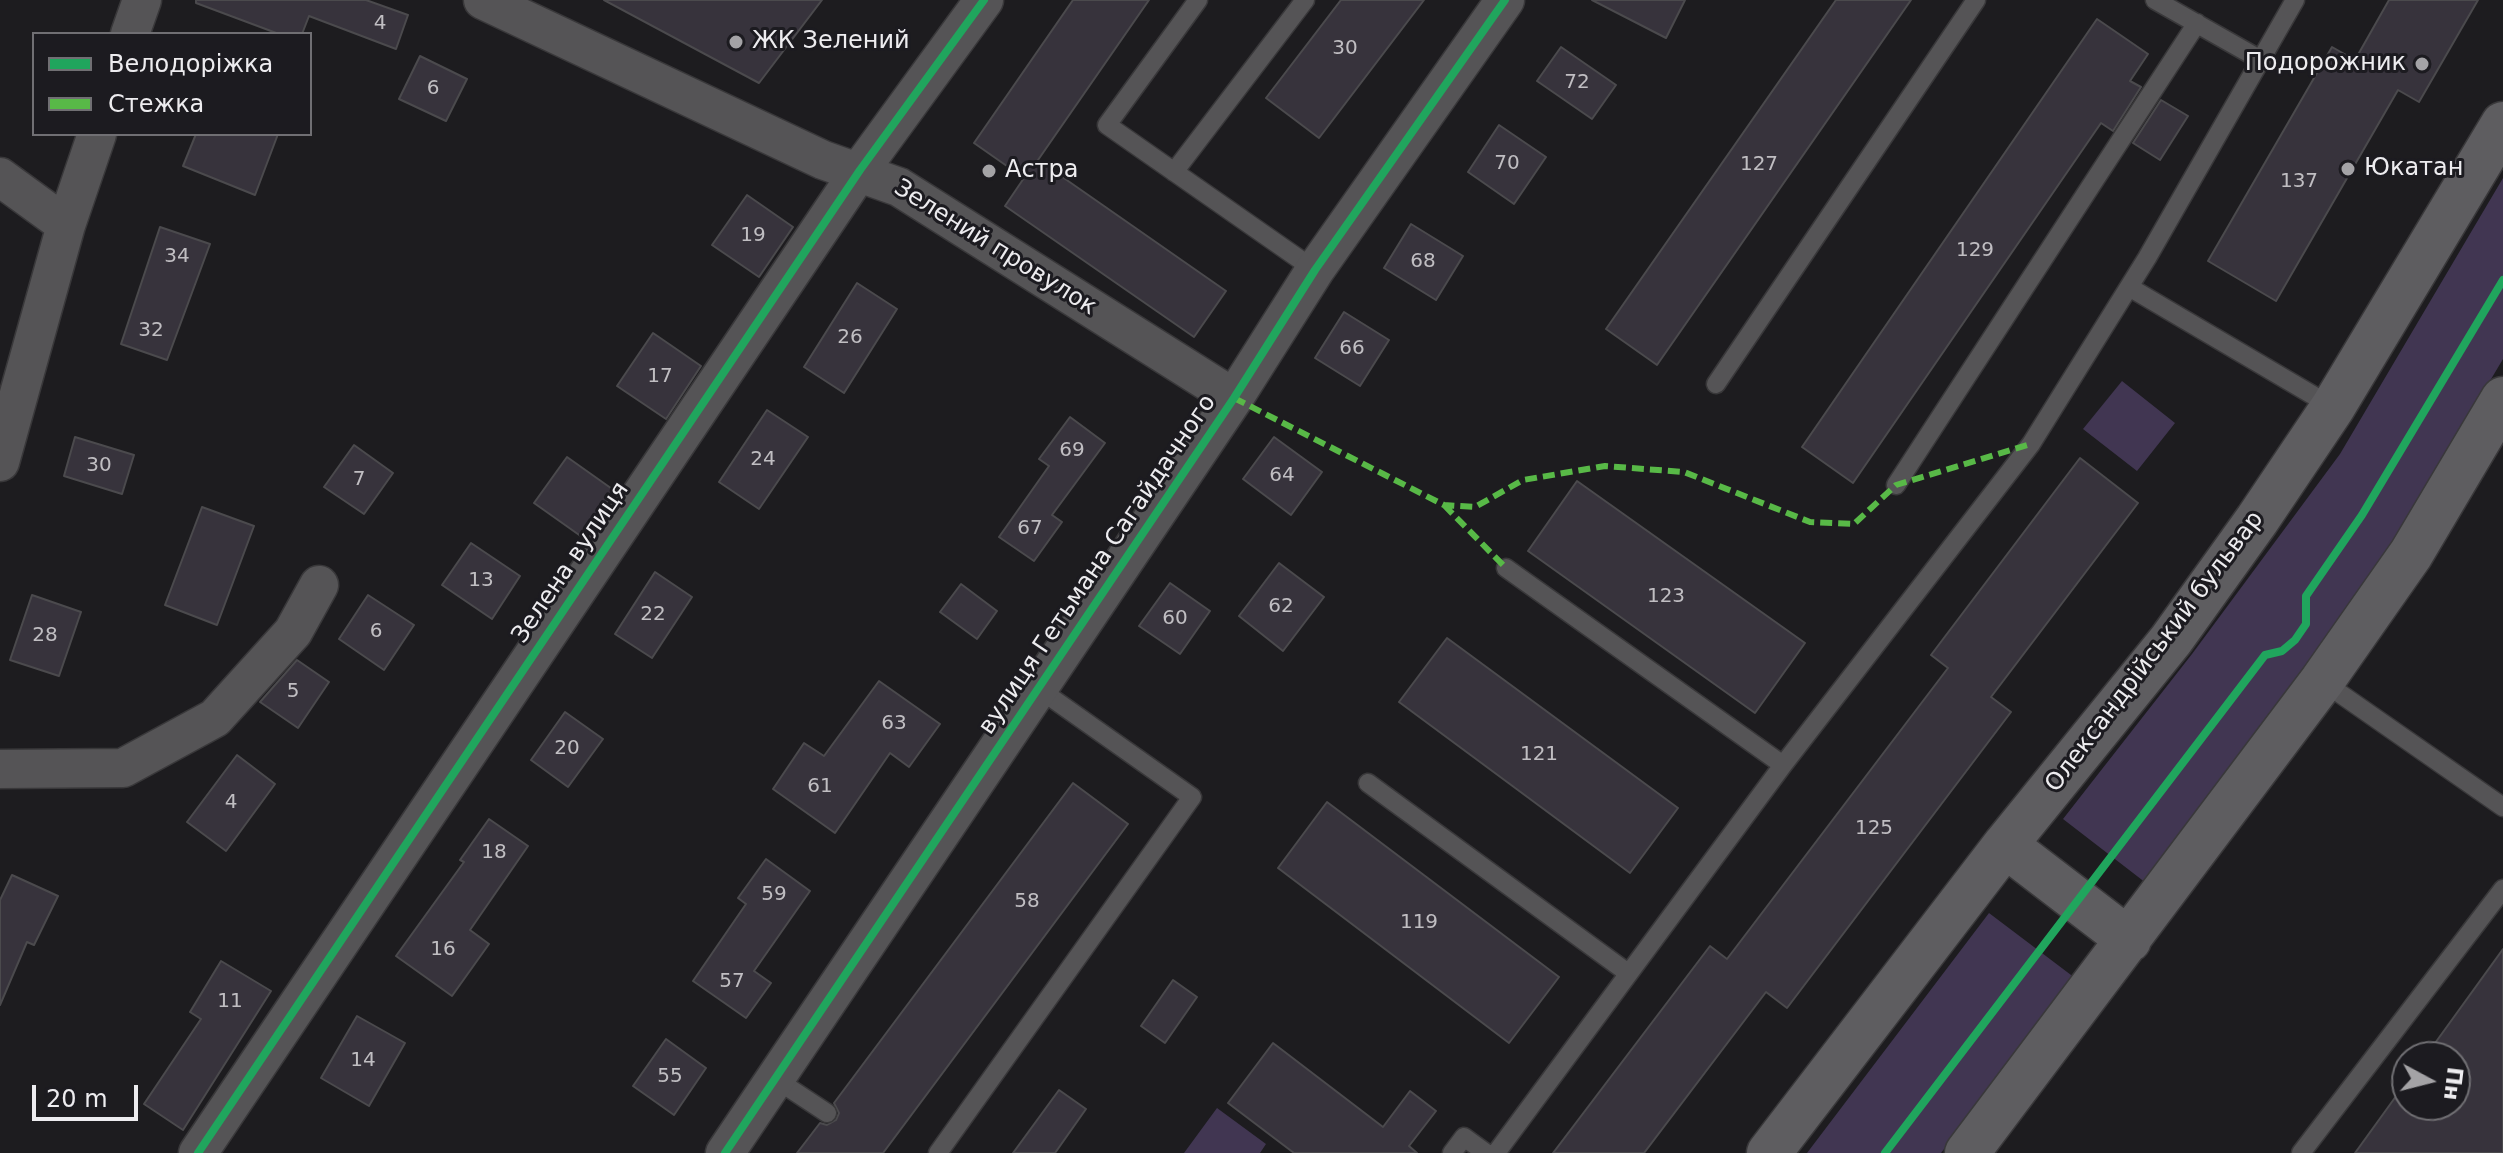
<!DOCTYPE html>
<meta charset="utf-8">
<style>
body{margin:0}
#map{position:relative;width:2503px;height:1153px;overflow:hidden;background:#1d1c1f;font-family:"DejaVu Sans",sans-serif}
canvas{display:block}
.legend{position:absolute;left:32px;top:32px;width:280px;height:104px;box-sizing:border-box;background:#1c1b20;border:2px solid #706f73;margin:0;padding:10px 14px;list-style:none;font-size:24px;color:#edecef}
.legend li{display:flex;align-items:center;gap:16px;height:40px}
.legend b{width:40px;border:2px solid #706f73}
.north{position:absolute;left:2391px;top:1041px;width:80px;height:80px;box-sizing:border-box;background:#1c1b20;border:2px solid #706f73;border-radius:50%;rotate:97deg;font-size:22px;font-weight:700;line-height:32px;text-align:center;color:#edecef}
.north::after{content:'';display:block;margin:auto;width:28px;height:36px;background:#a4a3a6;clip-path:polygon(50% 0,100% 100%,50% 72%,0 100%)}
.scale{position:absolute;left:32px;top:1085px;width:106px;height:36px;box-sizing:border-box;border:4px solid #edecef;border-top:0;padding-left:10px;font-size:24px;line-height:28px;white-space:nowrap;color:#edecef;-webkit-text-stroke:6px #1c1b20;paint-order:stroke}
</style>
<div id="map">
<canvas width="2503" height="1153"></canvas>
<ul class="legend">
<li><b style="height:10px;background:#20a55d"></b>Велодоріжка</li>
<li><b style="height:10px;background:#58b947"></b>Стежка</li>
</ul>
<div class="north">Пн</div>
<div class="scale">20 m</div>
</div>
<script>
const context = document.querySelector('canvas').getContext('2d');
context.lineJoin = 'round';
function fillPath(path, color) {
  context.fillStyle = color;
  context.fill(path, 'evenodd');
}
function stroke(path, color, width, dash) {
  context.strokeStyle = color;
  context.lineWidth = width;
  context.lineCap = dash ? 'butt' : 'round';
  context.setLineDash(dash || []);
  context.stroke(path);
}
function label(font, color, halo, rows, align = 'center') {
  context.font = font + ' "DejaVu Sans",sans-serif';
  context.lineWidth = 6;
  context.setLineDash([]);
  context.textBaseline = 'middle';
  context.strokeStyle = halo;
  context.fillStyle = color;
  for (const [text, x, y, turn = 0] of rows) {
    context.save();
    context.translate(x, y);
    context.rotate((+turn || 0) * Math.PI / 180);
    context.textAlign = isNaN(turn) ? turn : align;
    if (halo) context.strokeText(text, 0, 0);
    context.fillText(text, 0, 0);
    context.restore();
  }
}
fillPath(new Path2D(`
 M2503 178V359L2396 539 2278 709 2146 883 2063 819 2192 654 2340 454Z
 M2122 381 2175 423 2137 471 2083 429Z
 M1989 913 2075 978 1941 1153H1807Z
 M1217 1108 1266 1144 1260 1153H1184Z`), '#413652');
const building = new Path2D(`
 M196 0H366L408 15 396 49 309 16 302 34H279L196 3Z
 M604 0H822L759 83Z
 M1073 0H1149L1038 160 1226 291 1194 337 1005 206 1024 178 974 143Z
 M1341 0H1424L1319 138 1266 98Z
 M1592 0H1685L1666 38Z
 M1836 0H1911L1657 365 1606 329Z
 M2389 0H2478L2419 102 2398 90 2276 301 2208 261 2332 47 2355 60Z
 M2097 19 2148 54 2130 81 2141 87 2113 131 2101 123 1853 483 1802 447Z
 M1561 47 1616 85 1592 119 1537 81Z
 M420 56 467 79 446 121 399 99Z
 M2161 100 2188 116 2160 160 2133 143Z
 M1499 125 1546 157 1514 204 1468 172Z
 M196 134H278L255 195 183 166Z
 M747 195 793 227 759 277 712 245Z
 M1411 224 1463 256 1436 300 1384 268Z
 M160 227 210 244 167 360 121 344Z
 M857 283 897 309 844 393 804 367Z
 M1344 312 1389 340 1360 386 1315 358Z
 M653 333 701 366 666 419 617 386Z
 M767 410 808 437 759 509 719 482Z
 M1070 417 1105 443 1052 515 1062 522 1034 561 999 537 1049 466 1039 459Z
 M75 437 134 455 122 494 64 476Z
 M1274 437 1322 472 1291 515 1243 479Z
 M354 445 393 473 364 514 324 487Z
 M567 457 615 491 582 537 534 503Z
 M2080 458 2138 503 1991 697 2011 712 1787 1008 1766 992 1644 1153H1553L1710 946 1727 959 1948 668 1931 655Z
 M1577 481 1805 643 1755 713 1528 551Z
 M202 507 254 526 217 625 165 605Z
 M471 543 520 576 492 619 442 585Z
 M1279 563 1324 597 1283 651 1239 616Z
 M655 572 692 597 652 658 615 634Z
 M1170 583 1210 611 1180 654 1139 626Z
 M961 584 997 611 977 639 940 612Z
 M32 595 81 612 59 676 10 660Z
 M368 595 414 625 384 670 339 639Z
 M1447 638 1678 808 1630 873 1399 702Z
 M297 660 329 682 298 728 260 702Z
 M879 681 940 724 909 767 890 753 835 833 773 789 804 743 824 756Z
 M565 712 603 739 568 787 531 760Z
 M237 755 275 784 226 851 187 822Z
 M1073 783 1128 824 883 1153H797L820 1123 827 1125 836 1120 839 1113 834 1103Z
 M1327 802 1559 977 1509 1043 1278 868Z
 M489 819 528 846 470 930 489 944 452 996 396 956 464 862 460 860Z
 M766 859 810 891 754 971 771 983 746 1018 693 981 746 904 738 898Z
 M12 875 58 896 34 945 27 942 0 1005V900Z
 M2503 949V1153H2355L2407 1081V1105H2455V1057H2425Z
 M221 961 271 991 183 1130 144 1104 201 1019 190 1012Z
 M1173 980 1197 997 1165 1043 1141 1026Z
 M357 1016 405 1043 369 1106 321 1078Z
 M666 1039 706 1068 674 1115 633 1086Z
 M1273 1043 1383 1127 1410 1091 1436 1111 1409 1146 1417 1153H1294L1228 1103Z
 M1059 1090 1086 1109 1055 1153H1013Z`);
fillPath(building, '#37333c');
stroke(building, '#4b4a4d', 2);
const service = new Path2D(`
 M1198 0 1107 125 1315 270
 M2155 0 2261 60
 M1174 172 1305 0
 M2129 287 2333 407
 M1716 384 1976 0
 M1896 485 2197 23
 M1506 568 1783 765
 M2322 681 2503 807
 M1368 783 1628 973
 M774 1078 827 1113
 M938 1153 1192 797 1039 689
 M1452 1153 1464 1137 1486 1153
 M1496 1153 1783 765 2031 444 2147 258 2295 0
 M2301 1153 2503 889`);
const minor = new Path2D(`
 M483 0 823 160 899 187 1234 398
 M130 34 142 0
 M0 177 66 225
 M0 462 66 225 97 134
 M0 769 123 768 215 718 293 632 319 585
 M198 1153 860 170 984 0
 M725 1153 1234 398 1315 270 1505 0`);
const secondary = new Path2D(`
 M2005 845 2129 940
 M1769 1153 2005 845 2171 640 2257 520 2333 407 2503 124
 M1967 1153 2322 681 2411 554 2503 399`);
stroke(service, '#39383a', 21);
stroke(minor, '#39383a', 41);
stroke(secondary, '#39383a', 47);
stroke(service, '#555456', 18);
stroke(minor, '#555456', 38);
stroke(secondary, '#5e5d60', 44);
stroke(new Path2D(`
 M1234 398 1444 505 1475 507 1523 480 1605 466 1684 472 1810 522 1854 524 1896 485 2031 444
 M1444 505 1506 568`), '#58b947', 6, [12, 6]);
stroke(new Path2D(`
 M198 1153 860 170 984 0
 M725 1153 1234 398 1315 270 1505 0
 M1885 1153 2265 655 2282 651 2295 640 2306 624V596L2362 515 2503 280`), '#20a55d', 8);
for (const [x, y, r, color] of [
 [736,42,8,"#a4a3a6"],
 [2422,64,8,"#a4a3a6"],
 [2348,169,8,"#a4a3a6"],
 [989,171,8,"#a4a3a6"]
]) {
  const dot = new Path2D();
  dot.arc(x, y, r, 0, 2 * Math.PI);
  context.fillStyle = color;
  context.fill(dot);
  stroke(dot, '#1c1b20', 3);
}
label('20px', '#c0bec2', null, [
 ["4",380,24],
 ["30",1345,49],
 ["72",1577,83],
 ["6",433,89],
 ["70",1507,164],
 ["127",1759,165],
 ["137",2299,182],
 ["19",753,236],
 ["129",1975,251],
 ["34",177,257],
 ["68",1423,262],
 ["32",151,331],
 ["26",850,338],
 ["66",1352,349],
 ["17",660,377],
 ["69",1072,451],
 ["24",763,460],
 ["30",99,466],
 ["64",1282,476],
 ["7",359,480],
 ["67",1030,529],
 ["13",481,581],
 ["123",1666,597],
 ["62",1281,607],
 ["22",653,615],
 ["60",1175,619],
 ["6",376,632],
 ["28",45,636],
 ["5",293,692],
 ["63",894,724],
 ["20",567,749],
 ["121",1539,755],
 ["61",820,787],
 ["4",231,803],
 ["125",1874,829],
 ["18",494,853],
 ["59",774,895],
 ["58",1027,902],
 ["119",1419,923],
 ["16",443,950],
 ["57",732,982],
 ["11",230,1002],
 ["14",363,1061],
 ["55",670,1077]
]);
label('24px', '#edecef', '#1c1b20', [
 ["ЖК Зелений",752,42],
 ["Подорожник",2406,64,"right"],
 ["Юкатан",2364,169],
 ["Астра",1005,171]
], 'left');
label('24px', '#edecef', '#1c1b20', [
 ["Зелений провулок",995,248,32],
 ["Зелена вулиця",571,563,-56],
 ["вулиця Гетьмана Сагайдачного",1098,565,-56],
 ["Олександрійський бульвар",2155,652,-53]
]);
</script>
